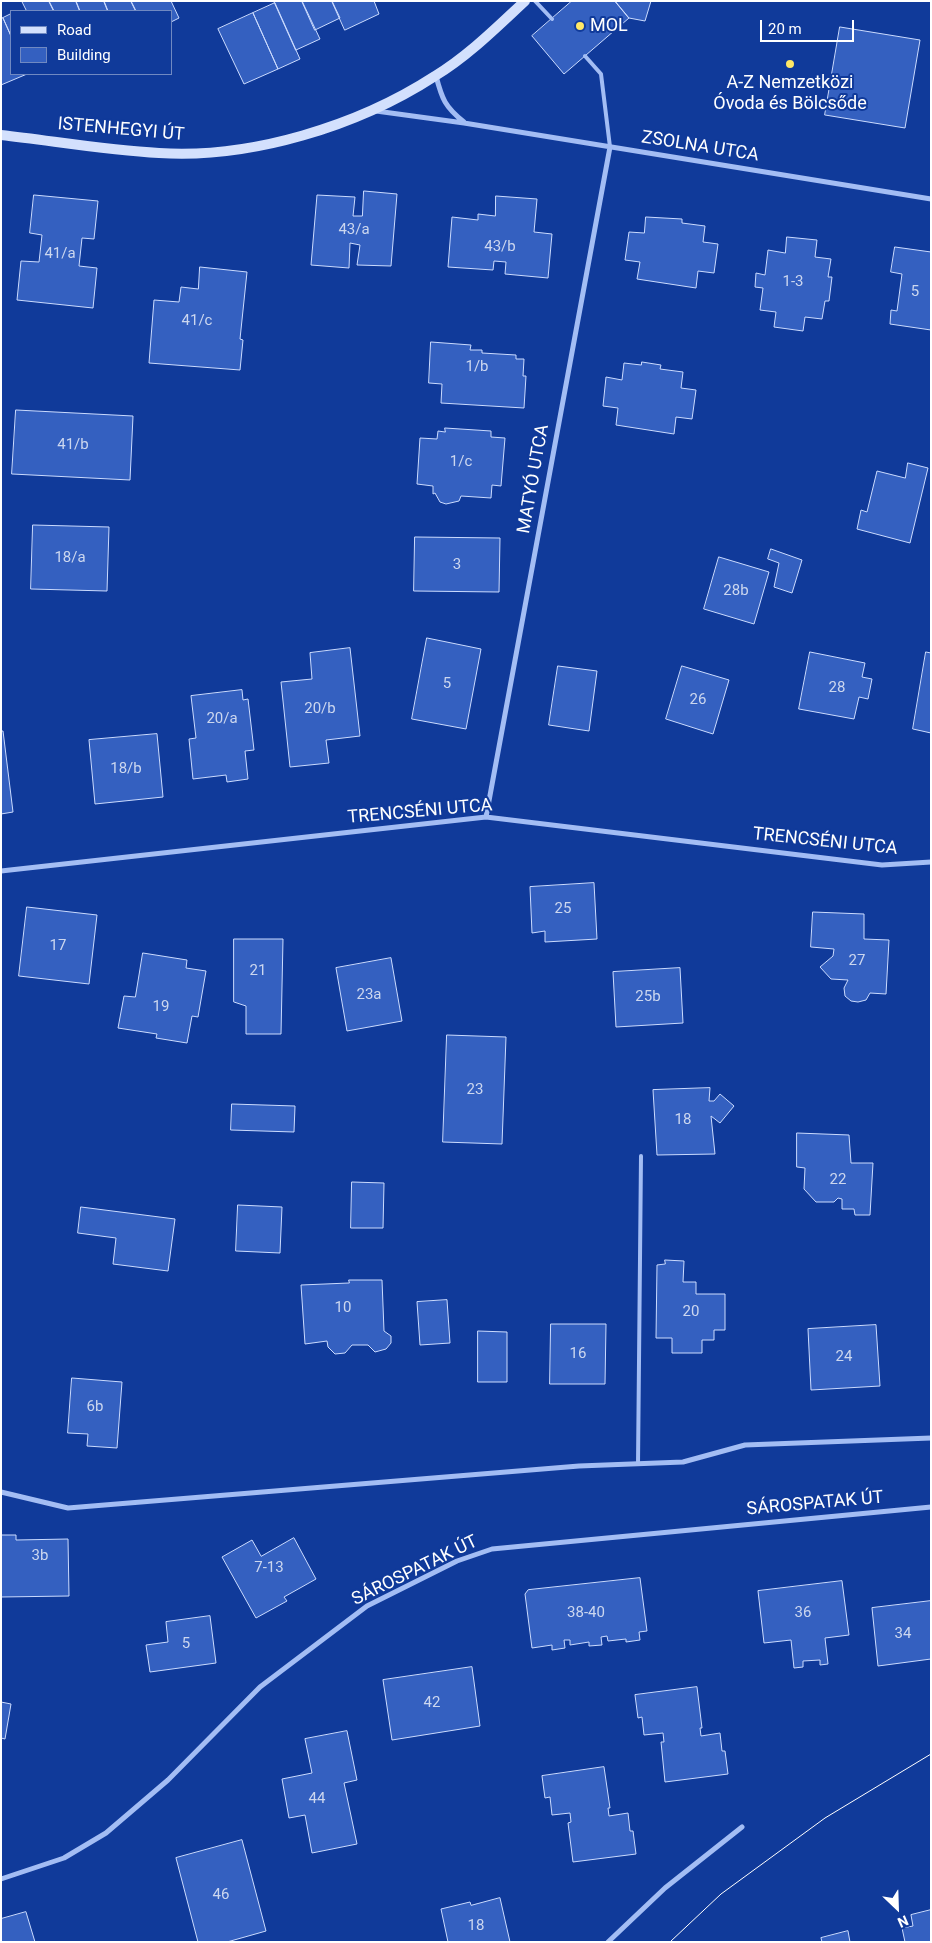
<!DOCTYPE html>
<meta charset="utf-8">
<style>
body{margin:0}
#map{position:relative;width:932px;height:1943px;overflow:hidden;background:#103a9a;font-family:Roboto,sans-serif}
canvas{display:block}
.frame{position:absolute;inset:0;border:2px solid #fff;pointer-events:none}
.legend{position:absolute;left:10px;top:10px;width:162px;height:65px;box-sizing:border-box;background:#103a9a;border:1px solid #7089c2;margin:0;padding:6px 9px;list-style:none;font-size:15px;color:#fff}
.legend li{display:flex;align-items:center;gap:10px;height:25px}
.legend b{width:25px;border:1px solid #7089c2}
.north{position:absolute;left:872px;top:1883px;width:50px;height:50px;-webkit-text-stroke:4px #103a9a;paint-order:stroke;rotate:156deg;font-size:14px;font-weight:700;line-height:20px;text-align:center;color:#fff}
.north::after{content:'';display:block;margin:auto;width:18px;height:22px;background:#fff;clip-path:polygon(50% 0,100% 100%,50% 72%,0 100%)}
.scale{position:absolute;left:760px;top:20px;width:94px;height:22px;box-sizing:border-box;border:2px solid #fff;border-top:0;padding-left:6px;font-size:15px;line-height:18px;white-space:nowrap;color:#fff;-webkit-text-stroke:4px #103a9a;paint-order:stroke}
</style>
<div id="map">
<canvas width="932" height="1943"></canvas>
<div class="frame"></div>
<ul class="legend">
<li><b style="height:6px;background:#d3e0fd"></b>Road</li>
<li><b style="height:14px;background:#3460c0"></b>Building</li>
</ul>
<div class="north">N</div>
<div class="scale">20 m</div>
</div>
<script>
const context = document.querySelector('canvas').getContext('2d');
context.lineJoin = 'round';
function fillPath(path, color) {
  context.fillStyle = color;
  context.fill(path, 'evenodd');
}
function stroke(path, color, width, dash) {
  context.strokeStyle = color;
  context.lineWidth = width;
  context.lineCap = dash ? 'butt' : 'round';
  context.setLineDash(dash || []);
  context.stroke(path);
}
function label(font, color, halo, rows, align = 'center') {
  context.font = font + ' Roboto,sans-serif';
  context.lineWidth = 4;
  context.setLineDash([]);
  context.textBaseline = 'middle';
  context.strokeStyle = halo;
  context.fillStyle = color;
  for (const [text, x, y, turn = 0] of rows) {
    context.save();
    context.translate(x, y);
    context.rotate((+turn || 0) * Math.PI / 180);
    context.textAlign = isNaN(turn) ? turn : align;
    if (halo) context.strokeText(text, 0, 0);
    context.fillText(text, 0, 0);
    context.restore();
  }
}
const building = new Path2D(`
 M22 1H49L54 11H27Z
 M49 1H76L80 11H54Z
 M76 1H104L108 11H80Z
 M104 1H131L136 11H108Z
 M131 1H171L179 18 171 22V11H136Z
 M274 1H302L320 39 296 50Z
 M302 1H332L340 18 315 30Z
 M332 1H374L379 14 345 30Z
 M572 1H615L629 18 564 74 532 36Z
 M615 1H651L645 21 629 18Z
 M275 3 300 59 278 69 253 13Z
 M253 13 278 69 244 84 218 29Z
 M11 14V36L3 18Z
 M3 18 11 36V74H27L1 85V19Z
 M840 27 920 40 905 128 825 115Z
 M364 191 397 194 391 266 357 265 360 245 350 243 349 268 311 265 317 195 355 197 353 216H362Z
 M34 195 98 201 94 239 82 238 79 266 97 268 93 308 17 300 21 261 39 262 42 235 30 233Z
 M496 196 537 199 534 232 552 234 548 278 505 274 506 262 494 261 493 270 448 267 452 217 478 220V214L495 216Z
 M646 217 682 219V223L705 226 703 242 718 244 714 273 698 271 696 288 637 279 640 262 625 260 629 232 644 233Z
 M787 237 817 240 815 257 831 259 828 277H832L829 301H825L822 319 805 317 803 331 774 327 776 312 760 310 763 288 755 287 756 273 765 275 768 250 785 253Z
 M895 247 931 252V330L890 324 891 310 897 311 902 274 891 272Z
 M200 267 247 272 240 339 243 340 240 370 149 363 154 300 179 302 181 287 198 289Z
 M431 342 471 345 470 350H482V353L516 355V359H524L523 376H526L524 408 441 403 442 384 429 383Z
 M642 362 661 365 660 369 683 372 681 388 696 390 692 419 676 417 674 434 616 425 618 408 603 406 606 377 622 380 624 363 641 365Z
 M16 410 133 416 130 480 12 474Z
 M445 428 491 431V437L505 438 501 486 492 485 491 498 461 496 459 501 446 504 440 502 435 493 433 494V486L417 484 420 438 437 439 438 431 445 432Z
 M908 463 928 468 910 543 857 529 861 510 867 512 877 471 905 478Z
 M33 525 109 527 107 591 31 589Z
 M415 537 500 538 499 592 414 591Z
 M771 549 802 560 792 593 774 587 779 563 768 559Z
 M719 557 769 572 754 624 704 609Z
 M427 638 481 649 466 729 412 719Z
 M350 648 360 736 326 740 329 763 290 767 281 682 312 679 310 653Z
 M810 652 865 663 862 677 872 679 868 699 859 697 854 719 799 709Z
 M926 652 931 653V733L913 729Z
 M558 666 597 671 589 731 549 725Z
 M682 666 729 680 713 734 666 719Z
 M242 690 243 700 248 699 254 750 245 751 248 779 227 782 226 775 193 779 189 739 196 738 191 696Z
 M1 731H3L13 812 1 814Z
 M157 734 163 797 95 804 89 740Z
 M594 883 597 939 545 942V931L532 933 530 887Z
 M27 907 97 915 89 984 19 976Z
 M813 912 864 914V939L889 940 886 994 870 993 866 1000 858 1002 851 1001 845 996 844 988 848 980 831 979 820 967 833 956 834 949 811 947Z
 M234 939H283L281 1034H246V1006L234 1002Z
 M143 953 187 960 186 968 206 971 198 1017 192 1016 187 1043 156 1038 157 1034 118 1028 124 996 135 997Z
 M391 958 402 1021 347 1031 336 968Z
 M680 968 683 1023 616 1027 613 972Z
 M447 1035 506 1037 502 1144 443 1142Z
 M710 1088 709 1101H714L720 1094 734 1106 720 1123 711 1116 715 1154 657 1155 653 1090Z
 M232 1104 295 1106 294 1132 231 1130Z
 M797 1133 849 1135 851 1163H873L870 1215H855L854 1209H842V1199L838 1198 834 1202H816L804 1189 805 1168 797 1167Z
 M352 1182 384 1183 383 1228H351Z
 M238 1205 282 1207 280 1253 236 1251Z
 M81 1207 175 1219 168 1271 113 1264 116 1238 78 1233Z
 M665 1260 684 1261 683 1282H696V1294H725V1330H714V1340H702V1353H672V1338H656L657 1265 665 1264Z
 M349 1280H382L384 1331 391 1336V1343L386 1349 375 1352 368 1345H352L345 1353 335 1354 328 1347 327 1341 305 1344 301 1285 349 1283Z
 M447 1300 450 1343 420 1345 417 1302Z
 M551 1324H606L605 1384H550Z
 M876 1325 880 1386 811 1390 808 1329Z
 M478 1331 507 1332V1382H478Z
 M72 1378 122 1382 117 1448 87 1446 88 1434 68 1433Z
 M1 1535H16V1540L68 1539 69 1596 1 1597Z
 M294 1538 316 1579 284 1597 287 1601 256 1618 222 1557 252 1540 261 1556Z
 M640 1578 647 1631 639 1632 640 1640 626 1642V1639L608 1641 607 1636 601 1637 602 1645 589 1646V1642L570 1645V1640H564L565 1648 552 1650V1645L532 1648 525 1594 528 1590Z
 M842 1581 849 1635 825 1638 828 1664 820 1665V1660L803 1661V1667L794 1668 791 1640 764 1643 758 1591Z
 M931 1601V1659L878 1666 872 1608Z
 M210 1616 216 1663 150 1672 146 1645 168 1642 166 1622Z
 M472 1667 480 1726 392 1740 383 1680Z
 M697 1687 702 1728H700L701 1736 720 1733 722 1751H725L728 1774 665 1782 661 1742H664L663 1733 644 1735 642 1717 638 1718 635 1695Z
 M1 1702 11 1704 5 1739 1 1738Z
 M347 1731 357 1780 344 1783 357 1844 312 1853 305 1815 289 1818 282 1779 312 1773 305 1739Z
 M604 1767 610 1808H608L609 1816 628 1813 630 1831H633L636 1854 573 1862 568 1823 571 1822 570 1813 552 1815 550 1797 545 1798 542 1776Z
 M242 1840 266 1931 227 1942H198L176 1858Z
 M500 1898 510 1942H448L441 1909 470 1902 471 1905Z
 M931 1910V1942H905L902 1928 913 1926 911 1915Z
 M26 1912 35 1942H1V1919Z
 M848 1931 850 1942H822L821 1938Z`);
fillPath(building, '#3460c0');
stroke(building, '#cbdbfe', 1);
stroke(new Path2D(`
 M535 1 552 19
 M585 56 601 74 610 147
 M638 1464 641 1156`), '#a3bdf4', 4);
stroke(new Path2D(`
 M436 76C442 99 445 107 464 122
 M376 111 464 123 931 199
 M486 817 610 147
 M1 871 486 817 882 865 931 862
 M1 1492 68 1508 579 1466 683 1462 745 1445 931 1438
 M1 1879 64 1858 106 1833 168 1780 260 1687 367 1606 457 1561 492 1549 931 1507
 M608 1942 665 1888 742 1827`), '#a3bdf4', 5);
stroke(new Path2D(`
 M1 135C54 141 106 150 159 153 251 159 358 126 435 76 468 56 497 27 525 1`), '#d3e0fd', 10);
stroke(new Path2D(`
 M670 1942 721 1894 825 1818 931 1754`), '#fff', 1);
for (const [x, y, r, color] of [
 [580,26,5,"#ffe866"],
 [790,64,5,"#ffe866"]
]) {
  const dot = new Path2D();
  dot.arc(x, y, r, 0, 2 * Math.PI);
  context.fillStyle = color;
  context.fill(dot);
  stroke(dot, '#103a9a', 2);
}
label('15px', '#ccd7ef', null, [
 ["43/a",354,230],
 ["43/b",500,247],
 ["41/a",60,254],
 ["1-3",793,282],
 ["5",915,292],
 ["41/c",197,321],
 ["1/b",477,367],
 ["41/b",73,445],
 ["1/c",461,462],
 ["18/a",70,558],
 ["3",457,565],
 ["28b",736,591],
 ["5",447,684],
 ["28",837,688],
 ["26",698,700],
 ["20/b",320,709],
 ["20/a",222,719],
 ["18/b",126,769],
 ["25",563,909],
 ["17",58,946],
 ["27",857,961],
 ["21",258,971],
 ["23a",369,995],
 ["25b",648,997],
 ["19",161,1007],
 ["23",475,1090],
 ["18",683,1120],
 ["22",838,1180],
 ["10",343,1308],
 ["20",691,1312],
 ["16",578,1354],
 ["24",844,1357],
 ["6b",95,1407],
 ["3b",40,1556],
 ["7-13",269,1568],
 ["38-40",586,1613],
 ["36",803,1613],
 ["34",903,1634],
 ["5",186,1644],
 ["42",432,1703],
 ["44",317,1799],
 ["46",221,1895],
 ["18",476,1926]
]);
label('18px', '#fff', '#103a9a', [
 ["MOL",590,26],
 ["A-Z Nemzetközi",790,83,"center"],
 ["Óvoda és Bölcsőde",790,104,"center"]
], 'left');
label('18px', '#fff', '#103a9a', [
 ["ISTENHEGYI ÚT",121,130,5],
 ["ZSOLNA UTCA",700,147,9],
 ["MATYÓ UTCA",534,479,-80],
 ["TRENCSÉNI UTCA",420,812,-5],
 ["TRENCSÉNI UTCA",825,842,6],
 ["SÁROSPATAK ÚT",815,1504,-5],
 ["SÁROSPATAK ÚT",415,1571,-26]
]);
</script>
